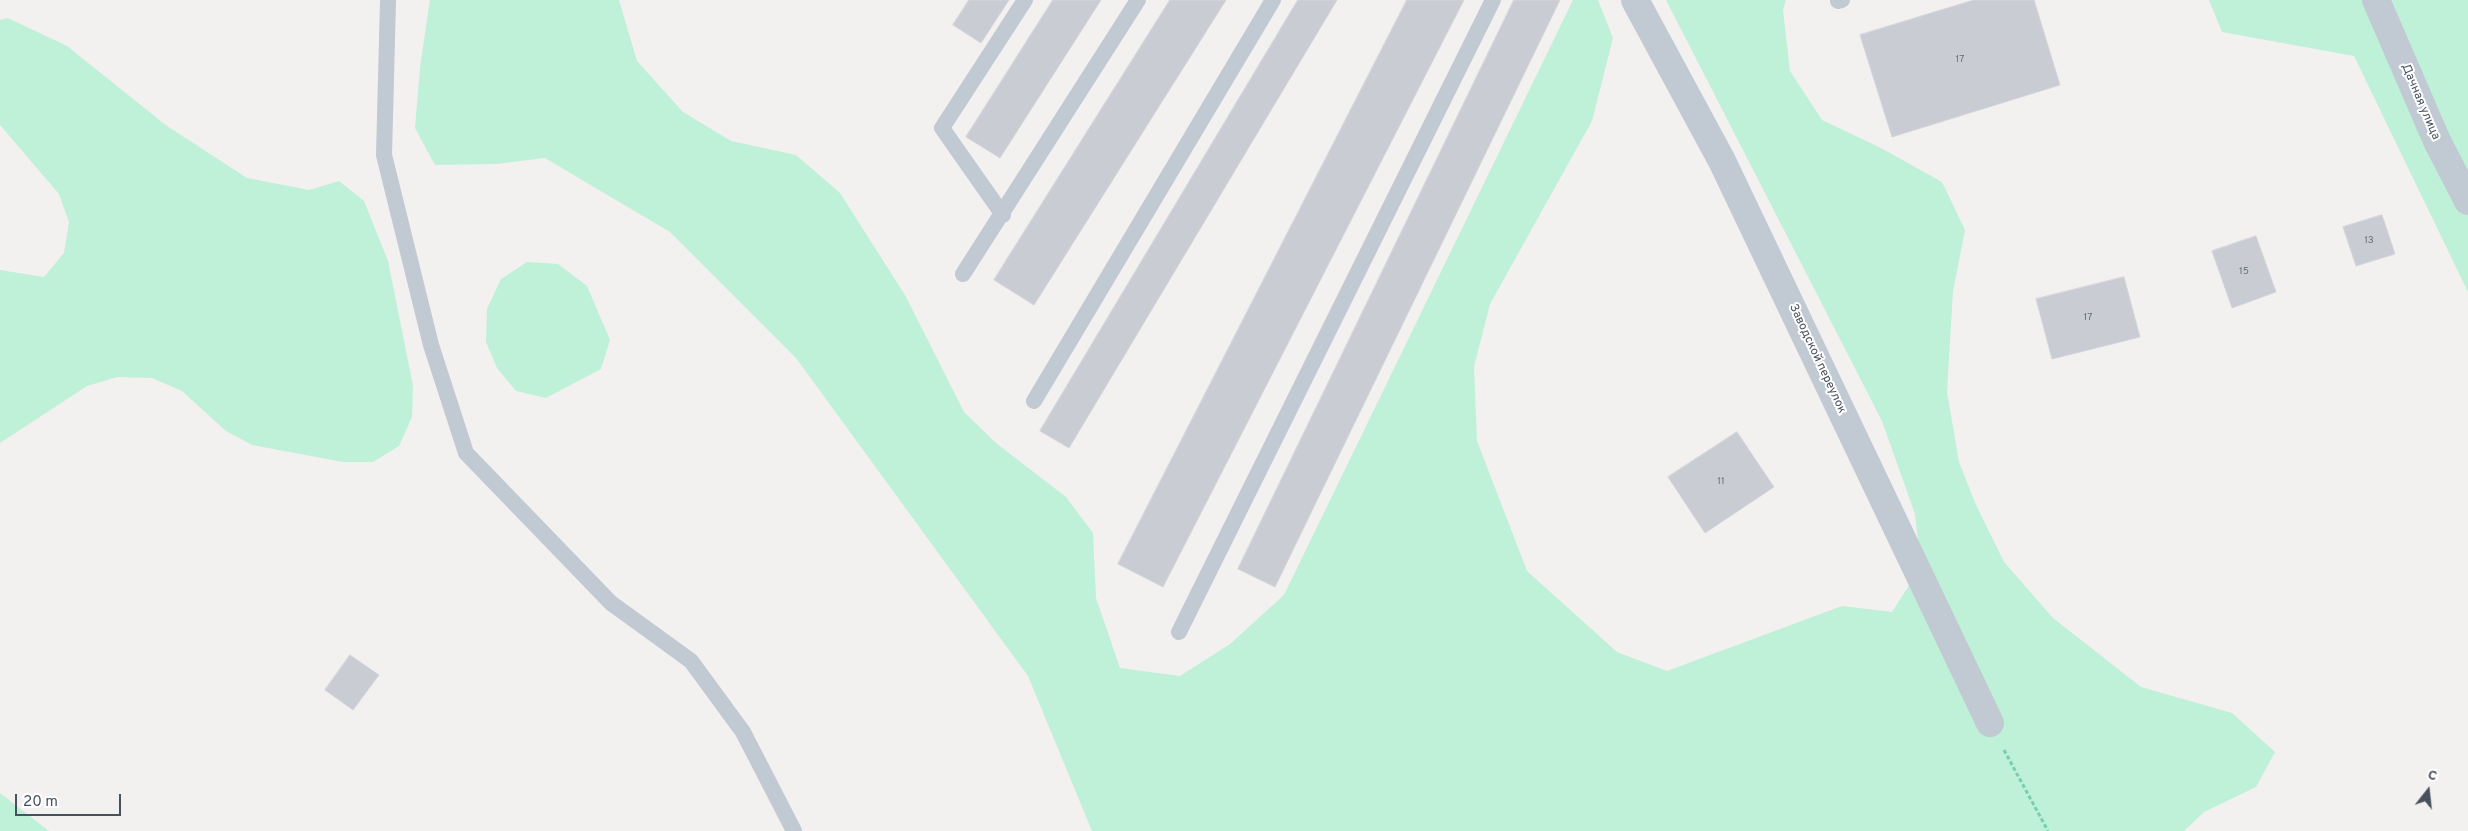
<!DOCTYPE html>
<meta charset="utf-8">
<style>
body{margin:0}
#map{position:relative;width:2468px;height:831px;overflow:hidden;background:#f3f0f0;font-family:Overpass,sans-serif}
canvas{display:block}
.north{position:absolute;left:2403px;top:766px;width:50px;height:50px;-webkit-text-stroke:4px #fff;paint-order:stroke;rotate:16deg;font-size:14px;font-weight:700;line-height:20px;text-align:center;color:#48515e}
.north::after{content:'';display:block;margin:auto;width:18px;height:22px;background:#48515e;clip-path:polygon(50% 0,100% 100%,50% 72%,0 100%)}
.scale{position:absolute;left:15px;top:794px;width:106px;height:22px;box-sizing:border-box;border:2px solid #48515e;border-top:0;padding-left:6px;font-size:15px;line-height:18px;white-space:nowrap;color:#48515e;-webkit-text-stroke:4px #fff;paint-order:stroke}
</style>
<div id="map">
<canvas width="2468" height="831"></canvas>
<div class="north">С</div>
<div class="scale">20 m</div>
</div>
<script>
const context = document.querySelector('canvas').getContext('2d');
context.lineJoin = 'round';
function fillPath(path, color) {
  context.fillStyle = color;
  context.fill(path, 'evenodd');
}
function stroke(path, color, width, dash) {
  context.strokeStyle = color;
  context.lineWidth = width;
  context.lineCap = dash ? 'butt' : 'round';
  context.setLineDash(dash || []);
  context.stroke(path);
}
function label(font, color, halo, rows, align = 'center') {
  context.font = font + ' Overpass,sans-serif';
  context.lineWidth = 4;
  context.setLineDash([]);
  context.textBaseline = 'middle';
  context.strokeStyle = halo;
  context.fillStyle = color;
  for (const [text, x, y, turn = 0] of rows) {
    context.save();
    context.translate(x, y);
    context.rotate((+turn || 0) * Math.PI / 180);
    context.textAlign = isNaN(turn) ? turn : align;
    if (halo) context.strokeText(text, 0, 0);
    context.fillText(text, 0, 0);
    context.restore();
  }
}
fillPath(new Path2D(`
 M430 0H619L637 61 683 112 731 141 796 155 840 193 905 295 964 412 996 443 1066 497 1093 533 1096 598 1120 668 1180 676 1230 644 1284 595 1573 0H1598L1613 38 1592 121 1490 304 1474 367 1477 441 1527 571 1617 652 1667 671 1842 606 1892 612 1921 567 1915 514 1882 421 1666 0H1786L1783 10 1790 71 1822 120 1881 148 1942 182 1965 230 1953 291 1947 392 1959 462 1976 505 2004 562 2053 618 2141 687 2232 713 2275 752 2256 787 2204 812 2184 831H1092L1028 676 796 358 670 232 545 158 496 164 435 165 415 128 420 67Z
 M2209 0H2468V292L2354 56 2222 32Z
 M8 18 67 46 167 126 247 178 309 190 339 181 364 201 388 261 413 386 412 417 399 446 373 462H343L252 445 226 431 182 391 152 378 117 377 87 386 0 443V270L44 277 64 253 69 222 59 194 0 125V20Z
 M527 262 558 264 587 286 610 340 601 369 546 398 516 391 497 368 486 342 487 309 501 279Z
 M0 793 49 831H0Z`), '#bff0d8');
const building = new Path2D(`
 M969 0H1009L981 43 953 25Z
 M1053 0H1101L1000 158 966 137Z
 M1170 0H1226L1034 305 994 280Z
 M1298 0H1337L1069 448 1040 431Z
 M1407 0H1464L1163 587 1118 564Z
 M1514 0H1560L1275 587 1238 569Z
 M1974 0H2034L2060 85 1892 137 1860 35Z
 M2382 215 2395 254 2356 266 2343 227Z
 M2256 236 2276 292 2232 308 2212 251Z
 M2124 277 2140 337 2052 359 2036 299Z
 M1737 432 1774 487 1705 533 1668 477Z
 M350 655 379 675 353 710 325 690Z`);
fillPath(building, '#caccd3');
stroke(building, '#d4d5dc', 1);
stroke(new Path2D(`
 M2004 750 2048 831`), '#76cfad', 3, [4, 2.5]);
stroke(new Path2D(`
 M388 0 384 155 431 345 466 453 611 603 691 661 743 732 794 831
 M1838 1 1842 0
 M1003 215 942 128 1025 0
 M963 274 1138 0
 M1034 401 1273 0
 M1179 632 1493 0`), '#c1c9d2', 16);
stroke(new Path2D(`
 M1635 0 1722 161 1990 723
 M2376 0 2437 141 2468 201`), '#c1c9d2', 28);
label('10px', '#68707b', null, [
 ["17",1960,60],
 ["13",2369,241],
 ["15",2244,272],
 ["17",2088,318],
 ["11",1721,482]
]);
label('12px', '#48515e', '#fff', [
 ["Дачная улица",2420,102,67],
 ["Заводской переулок",1817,359,65]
]);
</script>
